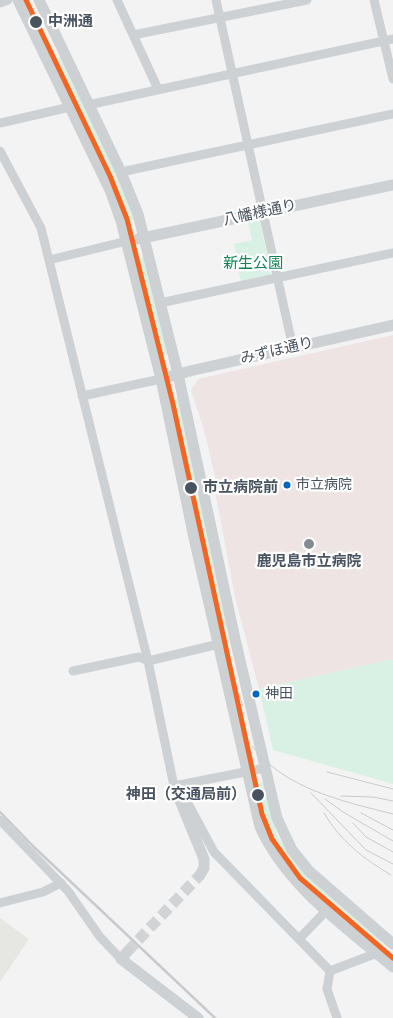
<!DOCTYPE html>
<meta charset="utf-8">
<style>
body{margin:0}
canvas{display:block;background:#f3f3f3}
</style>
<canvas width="393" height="1018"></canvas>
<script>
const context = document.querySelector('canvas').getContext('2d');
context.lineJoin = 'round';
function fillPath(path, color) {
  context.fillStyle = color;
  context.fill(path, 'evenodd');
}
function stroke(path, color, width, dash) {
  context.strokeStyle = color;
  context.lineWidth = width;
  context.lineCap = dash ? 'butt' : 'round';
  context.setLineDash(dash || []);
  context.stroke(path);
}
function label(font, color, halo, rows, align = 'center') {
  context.font = font + ' Arial,"Noto Sans JP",sans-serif';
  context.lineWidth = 4.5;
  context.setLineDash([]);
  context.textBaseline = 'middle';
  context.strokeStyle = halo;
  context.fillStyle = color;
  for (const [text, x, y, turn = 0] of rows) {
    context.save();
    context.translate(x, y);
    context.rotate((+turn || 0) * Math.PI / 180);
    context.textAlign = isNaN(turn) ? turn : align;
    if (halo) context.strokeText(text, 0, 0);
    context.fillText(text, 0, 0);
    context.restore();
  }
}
fillPath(new Path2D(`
 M0 918 29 939 0 982Z`), '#e6e6e2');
fillPath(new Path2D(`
 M393 335V659L259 689 235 597 215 491 217 485 204 430 191 390 198 379Z`), '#ede4e3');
fillPath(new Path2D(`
 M61 56 123 187 135 219 127 222 53 60Z
 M256 221 260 222 271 274 269 277 241 283 234 244 252 240 248 222Z
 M144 257 168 354 159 356 136 259Z
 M179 397 199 489 191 491 170 399Z
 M200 497 229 628 220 630 192 499Z
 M393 659V784L273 750 259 689Z
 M263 782 277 835 288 852 383 940 377 946 300 879 269 838 255 784Z`), '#d8f1e4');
stroke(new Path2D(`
 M127 952 200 875`), '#d1d3d5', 11, [11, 5.5]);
stroke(new Path2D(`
 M117 0 158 89
 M216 0 293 348
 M374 0 393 79
 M0 3 8 0
 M133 35 307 0
 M88 105 393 39
 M0 123 70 107
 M0 151 41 228 148 661 174 786 185 798 214 852 330 971 327 989 337 1018
 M121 172 393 114
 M49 260 127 241
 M160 303 393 253
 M82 396 161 379
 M73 671 139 657 148 661 219 644
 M174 786 265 768
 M0 820 68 891 100 937 121 959
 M0 903 43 892 61 883
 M299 939 327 910
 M330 971 377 953`), '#ced1d4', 9);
stroke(new Path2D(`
 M18 0 110 190 121 221 161 379 194 538 260 827C287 886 344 926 393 967
 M39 0 121 172 138 214 178 374 235 639 277 818 292 850 309 871 393 944
 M138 239 393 185
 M161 379 190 371 393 325
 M174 786 204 859V868L200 875
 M127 952 121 959 198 1018`), '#ced1d4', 11);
stroke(new Path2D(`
 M233 679 243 706
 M252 746C285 789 342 801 393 814
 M327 772 393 789
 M311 793 366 850 393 864
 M341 796 373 797 393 801
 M325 799 343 812 393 841
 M324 813C340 841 364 859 391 875
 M361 813 393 830
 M353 823 366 837 393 852`), '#c8cacd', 1);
stroke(new Path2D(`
 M0 812 35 848 215 1018`), '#c8cacd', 2.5);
stroke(new Path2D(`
 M26 0 110 176 127 219 173 404 262 814 272 839 300 878 393 958`), '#f26522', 5);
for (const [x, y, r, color] of [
 [36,22,7,"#49535f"],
 [287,485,4.5,"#0065bd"],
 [191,488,7,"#49535f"],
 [309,544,6,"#848b93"],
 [256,694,4.5,"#0065bd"],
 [258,795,7,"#49535f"]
]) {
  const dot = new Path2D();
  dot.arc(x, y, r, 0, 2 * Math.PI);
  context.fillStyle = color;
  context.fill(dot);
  stroke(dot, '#fff', 2);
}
label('14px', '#49535f', '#fff', [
 ["市立病院",296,485],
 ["神田",265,694]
], 'left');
label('bold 15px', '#49535f', '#fff', [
 ["中洲通",48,22],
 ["市立病院前",203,488],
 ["神田（交通局前）",246,795,"right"]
], 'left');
label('15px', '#49535f', '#fff', [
 ["八幡様通り",260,213,-12],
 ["みずほ通り",277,351,-13]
]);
label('15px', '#188256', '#fff', [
 ["新生公園",253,264]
]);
label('bold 15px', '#49535f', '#fff', [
 ["鹿児島市立病院",309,562]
]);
</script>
